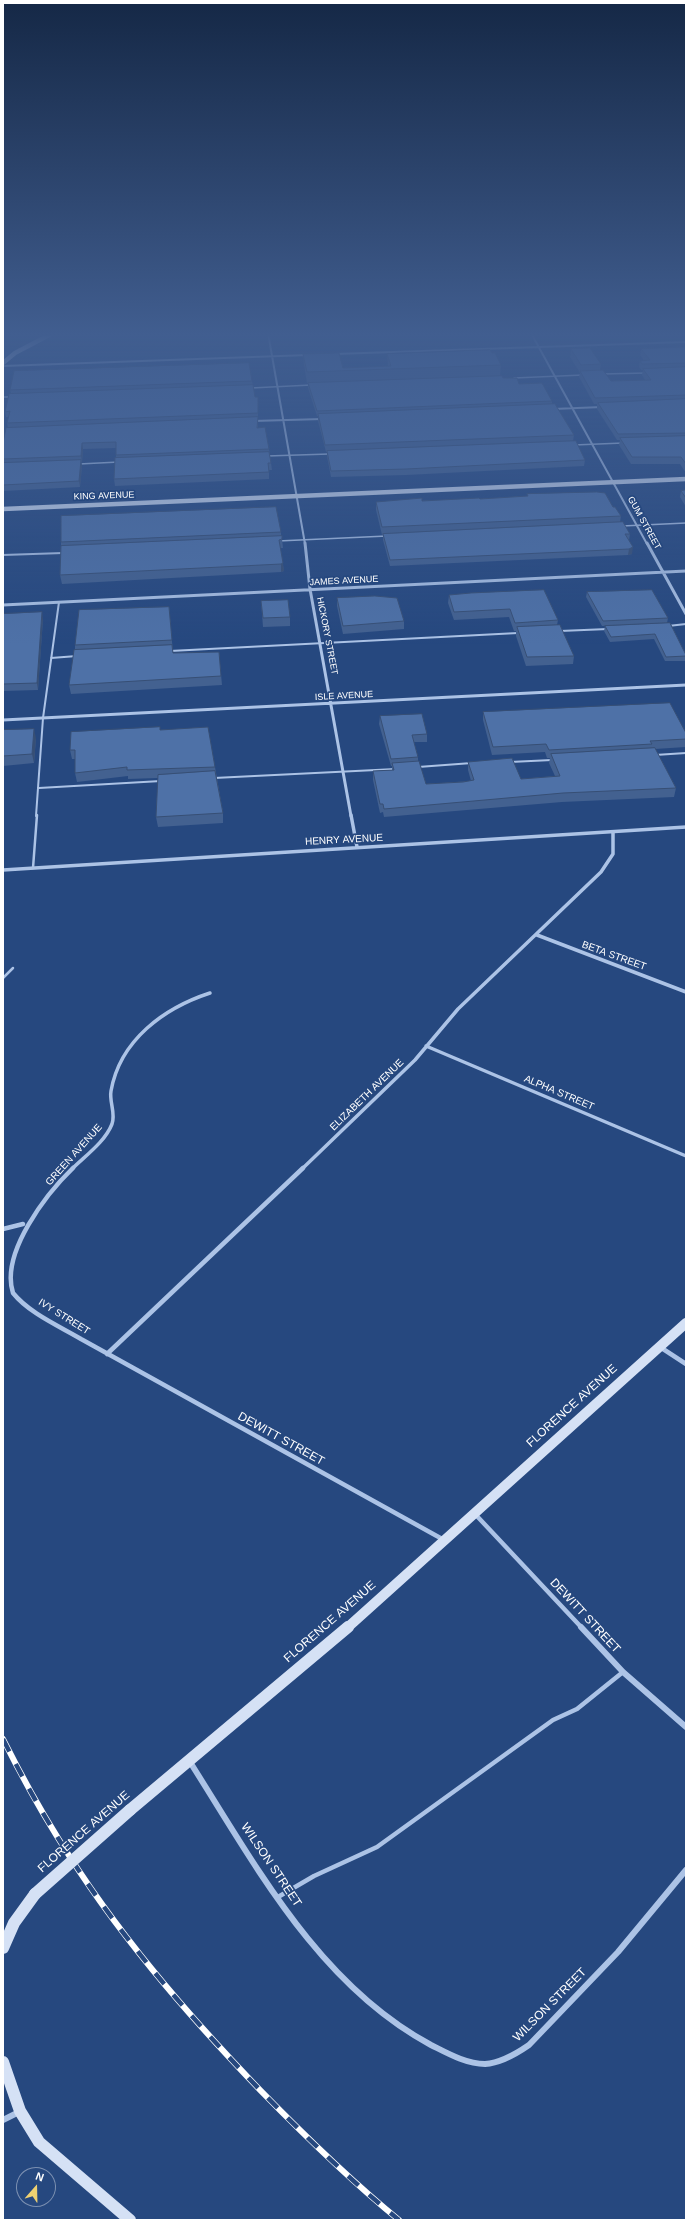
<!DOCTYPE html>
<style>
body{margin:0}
#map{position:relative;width:689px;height:2223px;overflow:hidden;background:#26487f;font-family:Helvetica,sans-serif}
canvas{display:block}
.frame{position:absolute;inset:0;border:4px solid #fff;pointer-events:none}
.north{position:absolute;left:16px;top:2167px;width:40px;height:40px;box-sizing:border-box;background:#26487f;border:1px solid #7d91b2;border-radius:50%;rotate:20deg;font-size:11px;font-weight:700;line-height:16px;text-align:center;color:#fff}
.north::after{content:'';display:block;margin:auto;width:14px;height:18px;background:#efd171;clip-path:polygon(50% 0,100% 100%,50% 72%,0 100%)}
</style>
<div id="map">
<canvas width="689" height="2223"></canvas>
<div class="frame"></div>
<div class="north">N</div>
</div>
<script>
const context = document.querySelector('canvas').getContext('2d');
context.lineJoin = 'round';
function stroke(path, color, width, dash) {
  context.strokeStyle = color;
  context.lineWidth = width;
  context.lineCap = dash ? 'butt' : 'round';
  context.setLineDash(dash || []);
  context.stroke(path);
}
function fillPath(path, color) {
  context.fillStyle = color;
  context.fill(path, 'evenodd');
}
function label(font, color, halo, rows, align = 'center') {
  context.font = font + ' Helvetica,sans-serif';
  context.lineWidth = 3.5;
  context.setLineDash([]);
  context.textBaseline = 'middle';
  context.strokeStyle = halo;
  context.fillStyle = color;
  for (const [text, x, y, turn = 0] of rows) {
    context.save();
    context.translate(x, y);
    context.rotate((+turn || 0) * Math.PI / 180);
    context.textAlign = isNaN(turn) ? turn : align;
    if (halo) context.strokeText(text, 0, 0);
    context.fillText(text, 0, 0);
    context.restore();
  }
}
stroke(new Path2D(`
 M602 374 647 373
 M514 378 583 375
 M251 388 311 385
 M3 397H11
 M574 445 623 443
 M267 456 329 454
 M79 464 119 462
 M622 526 686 523
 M278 541 387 536`), '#acc3e6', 1.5);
stroke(new Path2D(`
 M3 555 63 553
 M668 626 686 624
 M560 631 608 629
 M170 651 518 633
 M51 658 77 656
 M655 755 686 753
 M510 762 552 760
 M418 767 472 763
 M214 778 396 769
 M39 788 161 781
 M36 816 43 718 59 602`), '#acc3e6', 2);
stroke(new Path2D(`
 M33 868 37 815
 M3 978 13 968`), '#acc3e6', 2.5);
stroke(new Path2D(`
 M278 1897 314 1876 377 1847 553 1720 577 1709 623 1672`), '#acc3e6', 4.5);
stroke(new Path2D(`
 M268 333 305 544
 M531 333 647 544
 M335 354 686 342
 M3 366 308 355
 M553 409 602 407
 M253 421 322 419`), '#acc3e6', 2);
stroke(new Path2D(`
 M305 543 310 589 351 816
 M647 543 686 614
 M3 605 686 571
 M3 720 686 685`), '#acc3e6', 3);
stroke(new Path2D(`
 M351 815 357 847
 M3 870 686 827
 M537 935 686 992
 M426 1046 686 1156
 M72 1169C85 1156 105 1142 112 1124 116 1113 109 1102 111 1091 120 1040 164 1008 210 993
 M302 1169 415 1060 458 1009 601 872 613 854V832`), '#acc3e6', 3.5);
stroke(new Path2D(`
 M73 1168C47 1193 0 1253 13 1293 29 1313 59 1326 81 1339L444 1540
 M3 1229 23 1224
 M660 1347 686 1364
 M107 1354 303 1168
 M475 1514 582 1628`), '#acc3e6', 4.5);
stroke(new Path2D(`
 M581 1627 623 1672 686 1727
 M190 1762C256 1866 319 1985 431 2045 447 2053 466 2064 485 2064 501 2063 516 2054 529 2045L618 1952 686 1870
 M3 2120 19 2112`), '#acc3e6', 6);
stroke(new Path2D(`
 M3 363 15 353 53 333
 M3 509 686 479`), '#d5e1f5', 4.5);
stroke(new Path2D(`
 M347 1628 686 1323`), '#d5e1f5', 10);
stroke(new Path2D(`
 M130 1810 348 1627
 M3 1948 14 1923 35 1894
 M3 2062 20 2111 39 2142 130 2220`), '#d5e1f5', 12);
const rail = new Path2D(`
 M3 1739C20 1773 38 1806 58 1838 115 1931 186 2013 261 2091 305 2136 350 2180 399 2220`);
stroke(rail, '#fff', 6);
stroke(rail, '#26487f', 4.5, [14]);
stroke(new Path2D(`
 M35 1894 130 1810`), '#d5e1f5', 12);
fillPath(new Path2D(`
 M686 347V473L680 464H631L619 445 620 440H617L597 409V404H594L579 377 580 373 570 357 571 349 601 364 600 370 611 381 645 380 642 375 643 370H641L639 367 640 361H644L640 355 641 349Z
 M492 353 501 365 500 376 519 384 552 401V404L574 435 573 441 585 460 584 466 406 475 331 477 327 456V452H326L318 421V416H317L308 388V383H307L304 365 303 354 343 368 388 366 387 354Z
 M252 381 255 397H258V428L269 449 272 470H269V479L115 486 114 479 116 458V448L83 449 82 462H81L82 466 80 487 3 491V443L8 428 7 423 9 417H6L5 412 11 394 10 390Z
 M686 490V507L680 497 681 491Z
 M527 494 613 507 621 516 620 522 630 534 629 540 632 554 628 555 390 566 383 540V535H382L376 510V502L480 499 527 496Z
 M281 532V536L282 539 283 548H280L284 571 281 572 62 584 60 575 61 546V542Z
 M587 592 668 618 667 623 602 626 586 597Z
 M449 595 558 620 557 625 574 656 573 664 526 666 516 636V631H514L509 617 454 620 448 603Z
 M337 598 404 621V629L343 634 337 606Z
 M261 601 290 617V626L263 627Z
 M169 607 173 653 219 652 222 685 71 694 69 685 75 650V645Z
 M3 614 43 619 38 690 3 691Z
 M670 623 686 655V661H665L654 639 610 642 604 631 605 626Z
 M483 712 686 733V747L655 749 676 788 674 797 562 802 384 817 383 812 380 813 373 780V771L392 770V766H391L379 724 380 716 427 734V742H414L418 757V761L426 784 471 781 468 770V762L521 779 555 776 549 763 550 758H547L545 752 492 755 483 720Z
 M3 730 36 738 34 763 3 766Z
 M161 730 215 767 223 813V823L158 827 156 817 158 778 128 779V776L77 782 75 773V759H72L70 750Z`), '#436190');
fillPath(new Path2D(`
 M82 443 83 449 82 462 81 456Z
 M81 460 82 466 80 487 79 481Z
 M633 547 632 554 628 555 629 549Z
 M283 563 284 571 281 572V564Z
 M42 612 43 619 38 690 37 683Z
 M34 729 36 738 34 763 32 754Z`), '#374f75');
const building = new Path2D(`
 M684 347H686V363L642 364 640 361 650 360 641 349Z
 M590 348 601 364 581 365 571 349Z
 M490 350 492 353H495L501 365 307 372 303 354 339 353 343 368 391 366 387 354Z
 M249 363 252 381 10 390 14 371Z
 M686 367V395L595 398 580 371 603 370 611 381 651 380 643 369Z
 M502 376 503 378H517L519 384 542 383 552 401 317 411 308 383Z
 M253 385 255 397H258V413L7 423 10 411 5 412 9 394Z
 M686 399V433L618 434 598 403Z
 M555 404 574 435 325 445 318 414Z
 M258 417 257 428 265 427 269 449 116 455V442L82 443 81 456 3 459V443L6 428Z
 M686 436V464L681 457H632L620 438Z
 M576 441 585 460 406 469 331 471 327 451Z
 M269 452 271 463H268L269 472 114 479 115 458Z
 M81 460 79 481 3 485V463Z
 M686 490V498L681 491Z
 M597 492 605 493 613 507H615L621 516 382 527 376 502 422 498V501L479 498 480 499 528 496 527 494Z
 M276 507 281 532 61 542V516Z
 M623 522 630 534H625L633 547 629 549 390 560 383 534Z
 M282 536V539L279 540 283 563 281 564 60 575 61 546Z
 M544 590 558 620 515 623 510 609 454 612 449 595 471 593Z
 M652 590 668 618 603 621 587 592Z
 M375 596 397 598 404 621 343 626 337 598Z
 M288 600 290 617 263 618 261 601Z
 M169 607 172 640 75 645 79 610Z
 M42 612 37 683 3 684V614Z
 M670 623 686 655V656L666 657 655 634 611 637 605 626Z
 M560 625 574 656 527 657 517 627Z
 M172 645 173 653 219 652 221 676 69 685 74 650Z
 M670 703 686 733V739L650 741 652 744 549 750 546 744 493 747 483 712Z
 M422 714 427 734 412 735 418 757 391 759 380 716Z
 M160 727V730L208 727 215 767 127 770V767L75 773V750H70L71 732Z
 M34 729 32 754 3 756V730Z
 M655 748 676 788 563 793 384 809 383 804H380L373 771 394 770 392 763 419 761 426 784 463 782 474 780 468 762 512 758 521 779 560 776 551 754Z
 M215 771 223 813 156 817 158 775Z`);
fillPath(building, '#4e71a7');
stroke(building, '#374f75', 1);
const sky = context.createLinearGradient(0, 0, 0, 645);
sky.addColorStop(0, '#152846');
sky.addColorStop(0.52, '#415e90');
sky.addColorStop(1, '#415e9000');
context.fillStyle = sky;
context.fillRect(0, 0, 689, 645);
label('9px', '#fff', '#26487f', [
 ["KING AVENUE",104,496,-2],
 ["GUM STREET",644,523,61],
 ["JAMES AVENUE",344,581,-3],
 ["HICKORY STREET",327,636,79],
 ["ISLE AVENUE",344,696,-3]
]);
label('10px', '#fff', '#26487f', [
 ["HENRY AVENUE",344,840,-3],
 ["BETA STREET",614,956,20],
 ["ALPHA STREET",559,1093,23],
 ["ELIZABETH AVENUE",367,1095,-44],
 ["GREEN AVENUE",74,1155,-48],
 ["IVY STREET",64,1317,32]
]);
label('12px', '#fff', '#26487f', [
 ["FLORENCE AVENUE",572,1406,-42],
 ["DEWITT STREET",281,1439,29],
 ["DEWITT STREET",585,1616,47],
 ["FLORENCE AVENUE",330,1622,-41],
 ["FLORENCE AVENUE",84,1832,-41],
 ["WILSON STREET",271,1865,56],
 ["WILSON STREET",550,2005,-45]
]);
</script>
